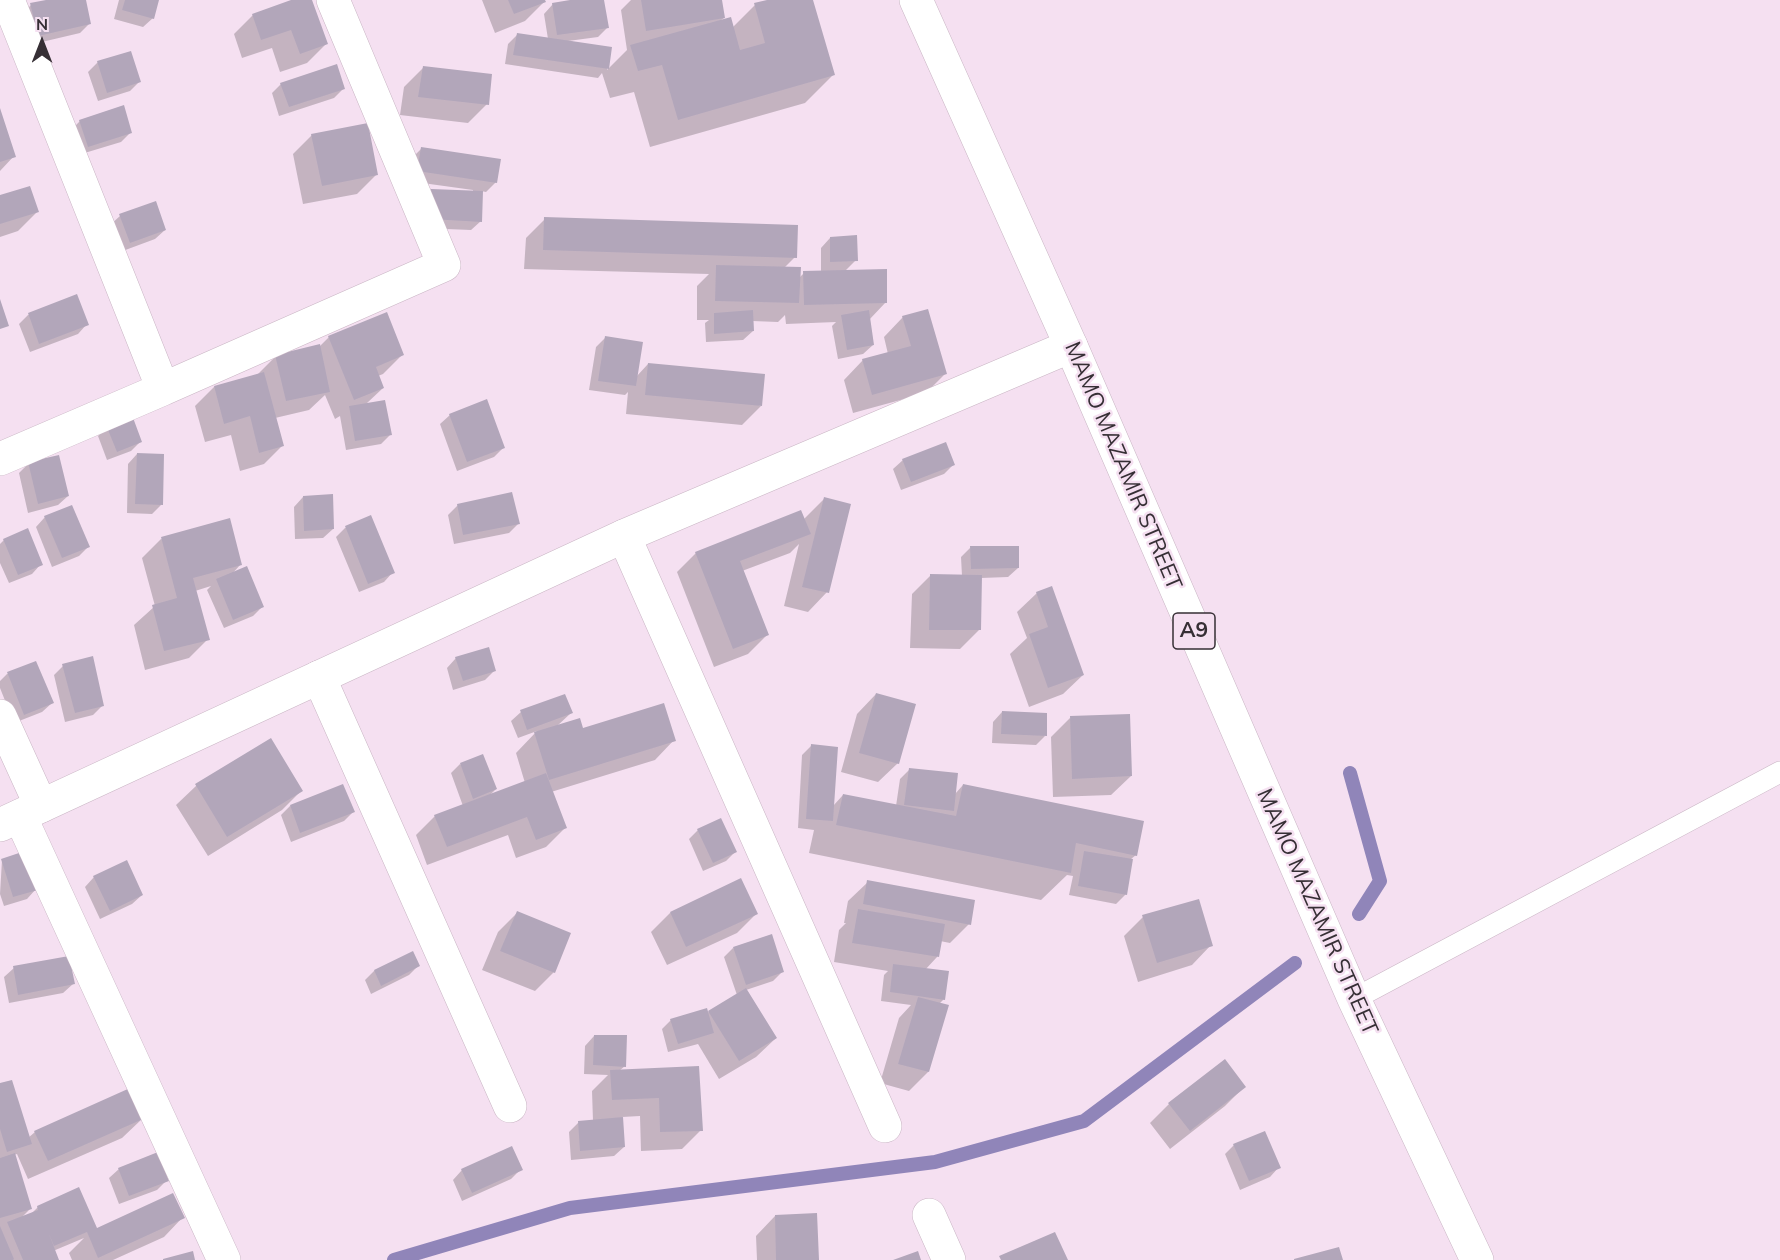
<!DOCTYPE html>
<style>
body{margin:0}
#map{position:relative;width:1780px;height:1260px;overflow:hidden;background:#f5e0f1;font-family:Mulish,sans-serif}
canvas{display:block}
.north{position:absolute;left:12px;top:12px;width:60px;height:60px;-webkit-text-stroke:4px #f5e0f1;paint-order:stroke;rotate:0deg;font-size:16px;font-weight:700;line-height:24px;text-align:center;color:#362f35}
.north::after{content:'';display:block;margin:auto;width:21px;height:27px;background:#362f35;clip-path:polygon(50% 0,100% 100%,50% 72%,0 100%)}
</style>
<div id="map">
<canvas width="1780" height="1260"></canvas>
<div class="north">N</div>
</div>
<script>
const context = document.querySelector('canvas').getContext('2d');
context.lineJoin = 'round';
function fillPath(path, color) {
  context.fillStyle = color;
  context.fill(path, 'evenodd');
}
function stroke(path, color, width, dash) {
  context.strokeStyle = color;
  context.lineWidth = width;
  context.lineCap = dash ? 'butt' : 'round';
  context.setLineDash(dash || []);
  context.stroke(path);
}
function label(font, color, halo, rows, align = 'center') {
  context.font = font + ' Mulish,sans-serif';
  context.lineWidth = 5;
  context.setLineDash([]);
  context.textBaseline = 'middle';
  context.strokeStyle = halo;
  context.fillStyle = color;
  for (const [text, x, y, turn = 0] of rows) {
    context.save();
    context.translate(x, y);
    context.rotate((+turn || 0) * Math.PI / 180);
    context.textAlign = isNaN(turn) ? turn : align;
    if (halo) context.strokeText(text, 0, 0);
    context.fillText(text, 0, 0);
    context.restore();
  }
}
fillPath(new Path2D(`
 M52 0H84L90 23 80 33 29 45 22 14 31 5Z
 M119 0H158L153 18 143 27 114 19Z
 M295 0H311L326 44 307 63 280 72 272 48 242 58 234 34 253 15Z
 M482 0H543L544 2 525 21 495 33Z
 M580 0H603L607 28 598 37 568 41 610 48 607 70 627 50 621 10 631 0H721L724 18 720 21 733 27 755 5 773 0H812L833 75 805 103 650 147 634 92 610 98 602 73 598 78 505 64 508 44 517 35 548 39 544 14 553 4Z
 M98 62 139 82 130 91 98 101 88 72Z
 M423 68 487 104 468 123 400 115 404 87Z
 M281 84 344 88 334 98 279 116 272 93Z
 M0 111 14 156 0 171Z
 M80 121 131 132 121 142 78 155 70 131Z
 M312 135 376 175 357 194 303 204 293 154Z
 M421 149 496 182 486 192 481 191V221L471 230 421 228 473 192V190L408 181 412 158Z
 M0 197 37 212 18 231 0 237Z
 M155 203 165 230 155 239 120 252 110 225 120 216Z
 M545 219 795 257 784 268 799 278 804 273 821 272V248L830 238 856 260 845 271 886 302 869 320 873 345 863 354 838 359 832 326 836 322 786 324 785 315 778 322 752 321 753 331 743 340 706 342 705 323 709 320H697V286L709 274 524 269 526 238Z
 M77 296 87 324 78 334 30 352 19 324 28 315Z
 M903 317 945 374 926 393 853 413 844 380 863 360 888 354 884 337Z
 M329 337 402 355 383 374 378 376 383 388 366 404 390 435 381 444 346 450 340 416 335 419 325 395 309 410 275 418 283 445 264 464 240 471 231 435 205 442 195 406 214 387 256 376 276 356 320 346Z
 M606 337 636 377 648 364 761 406 742 425 626 414 628 392 625 395 589 390 596 347Z
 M450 415 504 447 494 457 457 471 440 424Z
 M107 426 140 442 131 451 107 460 98 436Z
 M137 454 161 505 152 514 127 513 128 464Z
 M903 460 953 465 944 474 901 490 893 469Z
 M28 464 68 496 58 505 28 513 19 473Z
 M303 497 333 529 323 538 295 539 294 507Z
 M824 499 827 592 808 612 784 606 799 544 790 553 742 571 767 635 748 654 714 667 677 572 696 553 803 520Z
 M458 505 518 524 509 533 454 544 448 515Z
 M45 517 88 547 79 556 52 567 36 527Z
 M370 517 393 572 384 582 359 592 336 537 345 528Z
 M161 539 241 564 231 575 262 607 253 616 224 628 207 590 211 586 195 591 208 639 189 658 145 670 134 625 155 606 142 558Z
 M4 540 41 564 32 574 9 583 0 563V544Z
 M971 547 1018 568 1008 577 981 578 979 630 960 649 910 648 912 594 931 575 962 576 961 557Z
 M1037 593 1083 675 1063 694 1029 707 1010 654 1027 638 1017 612Z
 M456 658 494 671 485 680 453 690 447 668Z
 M35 663 52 703 42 712 14 723 0 688V681L7 674Z
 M63 666 103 705 93 715 65 722 54 675Z
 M876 694 898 763 878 782 841 772 857 714Z
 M521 712 571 713 557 726 674 740 655 760 551 792 565 828 546 847 516 858 508 835 427 865 416 835 435 816 463 806 451 773 460 764 496 789 488 797 525 783 516 753 537 731 518 738 511 721Z
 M1002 712 1045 736 1036 745 992 743 993 722Z
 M1070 718 1131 776 1111 795 1053 797 1051 737Z
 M270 740 301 791 282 810 208 856 176 805 196 786Z
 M811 746 833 806 843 795 896 806 900 779 910 769 955 794 963 785 1136 855 1131 859 1126 894 1116 904 1069 895 1073 876 1067 875 1041 900 809 853 814 830 798 828 802 755Z
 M290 806 353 812 344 821 291 842 281 815Z
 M698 830 735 852 726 861 703 871 689 839Z
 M2 860 36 889 27 899 4 906 0 894Z
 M94 877 142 895 132 904 100 919 85 887Z
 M868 882 969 924 950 943 940 941 937 957 925 970 944 999 939 1004 928 1072 909 1091 880 1083 899 1018 911 1005 881 1001 884 975 888 971 834 962 839 930 846 923H844L848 901Z
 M517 913 554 972 535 991 482 970 498 932Z
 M670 913 756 914 737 933 667 965 651 932Z
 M1143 917 1211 945 1192 965 1138 982 1124 936Z
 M733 948 782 972 773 981 746 990 776 1038 756 1057 719 1079 698 1044 668 1052 662 1029 671 1020 707 1013 737 995 724 957Z
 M412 953 418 966 409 975 371 994 365 980 374 971Z
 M14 968 73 984 63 993 9 1003 4 977Z
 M594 1036 625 1066 619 1071 698 1067 701 1130 682 1149 641 1151 640 1116 622 1117 624 1147 614 1156 571 1160 569 1132 578 1123 593 1121 592 1091 608 1075 584 1074 585 1046Z
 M0 1084 28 1138 35 1132 142 1119 122 1138 28 1179 17 1154 14 1155 30 1209 20 1219 31 1214 38 1207 90 1233 183 1217 164 1237 113 1260H72L69 1253 84 1238 53 1251 57 1260H0Z
 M1244 1087 1225 1106 1170 1149 1150 1123 1169 1104Z
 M1234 1145 1279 1167 1270 1177 1240 1190 1225 1154Z
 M119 1169 167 1180 157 1190 119 1204 109 1178Z
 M521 1169 511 1179 462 1201 453 1180 462 1170Z
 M775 1216 818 1260H757L756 1236Z`), '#0003');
stroke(new Path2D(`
 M1350 773 1380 881 1359 914
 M394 1260 570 1208 935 1162 1084 1121 1295 963`), '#9085b9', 14);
fillPath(new Path2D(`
 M46 0H86L91 24 38 36 30 3Z
 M125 0H159L154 19 122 10Z
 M291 0H312L328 44 300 54 291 30 261 40 252 14Z
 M508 0H545L546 2 514 14Z
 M570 0H604L609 28 557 35 552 3Z
 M641 0H722L725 18 646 31Z
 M767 0H813L835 75 678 120 662 65 638 71 630 45 731 17 740 50 765 43 754 3Z
 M517 33 612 47 609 69 513 55Z
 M131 51 141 82 107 93 97 61Z
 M337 64 345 89 289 107 280 83Z
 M423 66 492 74 489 105 418 97Z
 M124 105 132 133 88 147 79 120Z
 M0 108 16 157 0 162Z
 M368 123 378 175 322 186 311 134Z
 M421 147 501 159 497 183 417 171Z
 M30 186 39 212 0 224V195Z
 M431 189 483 191 482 222 430 219Z
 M156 201 166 230 130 243 119 214Z
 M544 217 798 225 797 258 543 250Z
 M857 235 858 261 830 262V237Z
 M716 265 801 267 799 303 715 301Z
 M887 269V303L804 305 803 271Z
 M77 294 89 325 39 344 28 313Z
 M0 299 9 326 0 329Z
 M928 309 947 374 872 395 862 359 911 346 902 316Z
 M753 310 754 331 714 334V313Z
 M869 310 874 345 847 350 841 315Z
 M387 312 404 355 376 367 384 388 354 400 328 336Z
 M605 336 643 342 636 386 598 381Z
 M320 344 330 392 286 401 275 355Z
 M648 363 765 374 762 406 645 395Z
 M264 372 284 446 259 453 250 416 224 424 214 386Z
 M487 399 505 448 467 462 449 414Z
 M385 400 392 435 355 441 349 406Z
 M132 415 142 442 117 452 106 425Z
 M946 442 955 465 911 482 902 459Z
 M137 453 164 454 163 505 135 504Z
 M59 455 69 496 38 504 28 462Z
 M512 492 520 524 463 535 457 504Z
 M333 494 334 529 304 531 303 496Z
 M824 497 851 504 829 593 802 587Z
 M72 505 90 547 62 558 44 516Z
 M801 510 811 534 740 561 769 635 733 649 695 552Z
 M371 515 395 573 368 584 345 526Z
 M230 518 242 565 193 578 210 640 164 651 152 605 177 598 161 537Z
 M28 528 43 565 18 575 3 539Z
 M970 546H1019V568L971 569Z
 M247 566 264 607 233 620 216 579Z
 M930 574 982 575 981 630H929Z
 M1052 586 1084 675 1048 688 1029 634 1048 627 1036 592Z
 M489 647 496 671 463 681 455 657Z
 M93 656 104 706 75 713 62 664Z
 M36 661 54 703 24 715 7 672Z
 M876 693 916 704 899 764 859 753Z
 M565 694 573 713 527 730 520 710Z
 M664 703 676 741 549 780 534 732 580 718 583 728Z
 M1002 711 1047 713V736L1001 734Z
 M1130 714 1132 776 1072 779 1070 716Z
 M271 738 303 791 227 837 195 784Z
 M811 744 838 747 833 821 806 819Z
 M483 754 497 789 473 799 460 763Z
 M909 768 958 773 954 811 904 805Z
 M546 773 567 828 536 840 527 817 447 847 434 815Z
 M343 784 355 812 300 833 290 805Z
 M963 784 1144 821 1137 856 1076 843 1071 873 836 825 843 794 956 816Z
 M721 818 737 852 713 863 697 829Z
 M25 851 38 890 13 897 1 859Z
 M1084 851 1133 859 1127 895 1078 886Z
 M127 860 143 895 110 911 93 876Z
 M741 878 758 914 686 947 670 912Z
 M867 880 975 900 971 925 863 904Z
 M1199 899 1213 946 1157 963 1142 915Z
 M858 909 945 924 939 957 852 943Z
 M517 911 571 933 555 973 500 951Z
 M772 934 784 972 746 985 733 947Z
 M413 951 420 966 381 986 374 970Z
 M69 956 75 984 18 995 13 966Z
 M893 964 949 971 945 1000 890 992Z
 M746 988 777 1038 739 1061 708 1011Z
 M918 997 949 1005 929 1072 898 1064Z
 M707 1008 714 1033 678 1044 670 1019Z
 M594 1035H627L626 1067 593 1065Z
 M1225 1059 1246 1087 1190 1131 1168 1103Z
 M699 1066 703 1131 660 1132 659 1098 612 1100 610 1070Z
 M12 1080 32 1144 7 1152 0 1129V1083Z
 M130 1088 143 1119 48 1161 34 1131Z
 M623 1117 625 1147 580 1151 578 1121Z
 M1265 1131 1281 1168 1249 1181 1233 1144Z
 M512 1146 523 1170 472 1193 461 1169Z
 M158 1152 169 1181 129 1196 118 1168Z
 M15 1153 32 1209 0 1218V1158Z
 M79 1187 97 1228 173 1193 185 1218 98 1258 87 1232 54 1246 49 1234 59 1260H23L7 1222 38 1210 37 1206Z
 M817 1213 819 1260H776L775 1215Z
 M0 1226 14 1259 13 1260H0Z
 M1055 1232 1068 1260H1001L999 1256Z
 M1339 1247 1343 1260H1294V1259Z
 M193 1251 195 1260H163V1259Z
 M918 1251 921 1260H893Z`), '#b2a6ba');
const lane = new Path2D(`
 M1354 999 1780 772`);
const street = new Path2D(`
 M8 0 163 389 444 265 333 0
 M0 459 163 389
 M624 536 885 1126
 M319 677 510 1106
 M0 716 41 806
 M20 816 224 1260
 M929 1215 949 1260`);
const secondary = new Path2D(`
 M0 825 624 536 1071 346`);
const primary = new Path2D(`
 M916 0 1071 346 1354 999 1477 1260`);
stroke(lane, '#c9b5c4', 22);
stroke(street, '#c9b5c4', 34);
stroke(secondary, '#c9b5c4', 34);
stroke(primary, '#c9b5c4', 34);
stroke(lane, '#fff', 21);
stroke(street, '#fff', 33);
stroke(secondary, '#fff', 33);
stroke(primary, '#fff', 33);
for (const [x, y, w] of [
 [1194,631,42]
]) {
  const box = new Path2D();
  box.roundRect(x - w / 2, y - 18, w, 36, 4.5);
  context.fillStyle = '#f5e0f1';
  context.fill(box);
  stroke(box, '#362f35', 1.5);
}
label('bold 21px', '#362f35', null, [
 ["A9",1194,631]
]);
label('22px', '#362f35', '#f5e0f1', [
 ["MAMO MAZAMIR STREET",1123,466,67],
 ["MAMO MAZAMIR STREET",1317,912,66]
]);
</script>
